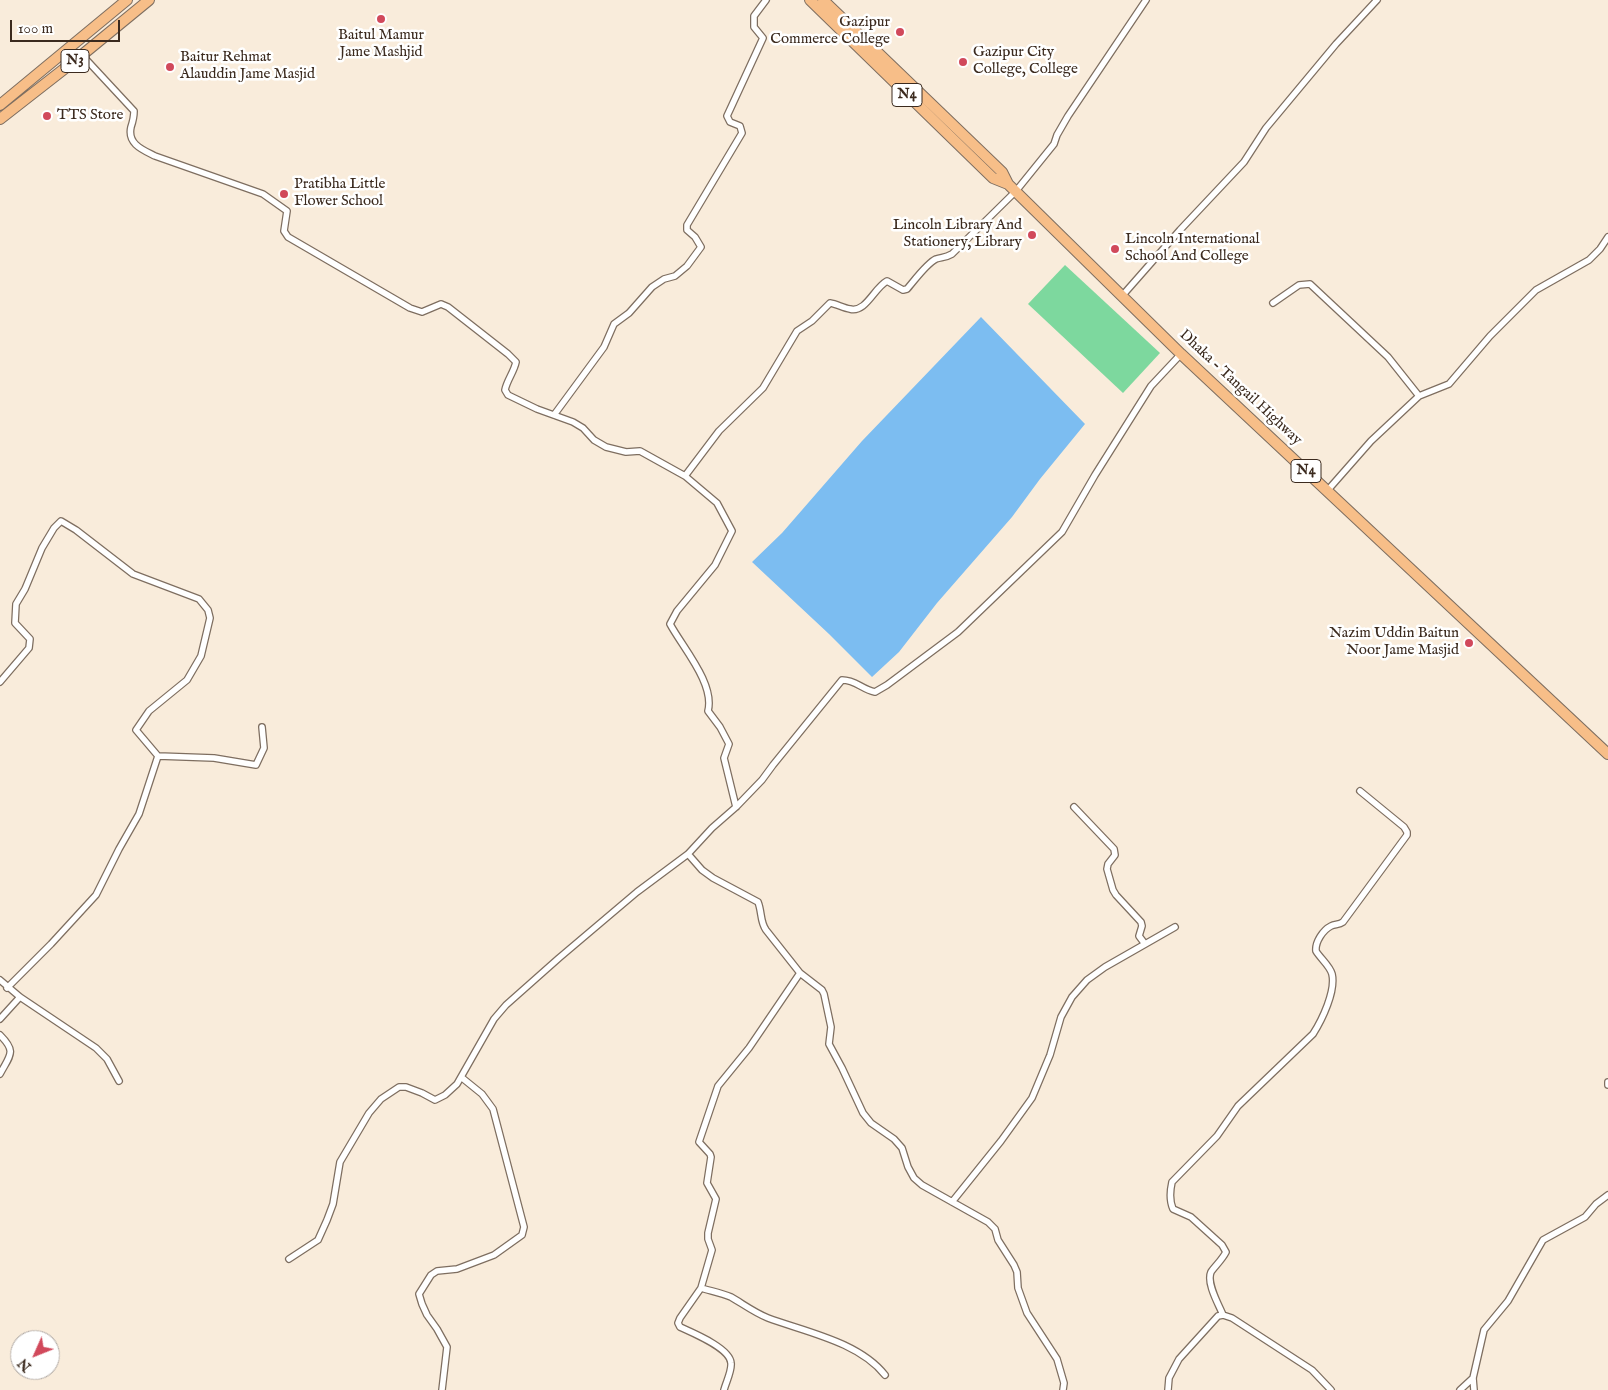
<!DOCTYPE html>
<style>
body{margin:0}
#map{position:relative;width:1608px;height:1390px;overflow:hidden;background:#f9ecdb;font-family:"IM FELL English",serif}
canvas{display:block}
.north{position:absolute;left:10px;top:1330px;width:50px;height:50px;box-sizing:border-box;background:#fff;border:1px solid #b1aaa5;border-radius:50%;rotate:226deg;font-size:14px;font-weight:700;line-height:20px;text-align:center;color:#3b2a1e}
.north::after{content:'';display:block;margin:auto;width:18px;height:22px;background:#d1495b;clip-path:polygon(50% 0,100% 100%,50% 72%,0 100%)}
.scale{position:absolute;left:10px;top:20px;width:110px;height:22px;box-sizing:border-box;border:2px solid #3b2a1e;border-top:0;padding-left:6px;font-size:15px;line-height:18px;white-space:nowrap;color:#3b2a1e;-webkit-text-stroke:4px #fff;paint-order:stroke}
</style>
<div id="map">
<canvas width="1608" height="1390"></canvas>
<div class="north">N</div>
<div class="scale">100 m</div>
</div>
<script>
const context = document.querySelector('canvas').getContext('2d');
context.lineJoin = 'round';
function fillPath(path, color) {
  context.fillStyle = color;
  context.fill(path, 'evenodd');
}
function stroke(path, color, width, dash) {
  context.strokeStyle = color;
  context.lineWidth = width;
  context.lineCap = dash ? 'butt' : 'round';
  context.setLineDash(dash || []);
  context.stroke(path);
}
function label(font, color, halo, rows, align = 'center') {
  context.font = font + ' "IM FELL English",serif';
  context.lineWidth = 5;
  context.setLineDash([]);
  context.textBaseline = 'middle';
  context.strokeStyle = halo;
  context.fillStyle = color;
  for (const [text, x, y, turn = 0] of rows) {
    context.save();
    context.translate(x, y);
    context.rotate((+turn || 0) * Math.PI / 180);
    context.textAlign = isNaN(turn) ? turn : align;
    if (halo) context.strokeText(text, 0, 0);
    context.fillText(text, 0, 0);
    context.restore();
  }
}
fillPath(new Path2D(`
 M1065 265 1160 353 1123 393 1028 304Z`), '#7dd89e');
fillPath(new Path2D(`
 M981 317 1085 424 1040 479 1012 517 937 603 899 652 872 677 829 634 752 562 782 533 862 441Z`), '#7cbdf1');
const minor = new Path2D(`
 M82 55 134 111C134 118 133 121 131 127 127 144 143 150 155 156L263 194 287 211 284 231 288 237 410 308 422 312 441 304 448 307 508 354 516 362C514 372 507 380 505 390L508 395 537 409 573 422 583 428 594 440 606 447 626 452 640 451 685 476 717 503 732 531 715 565 677 611 670 624C683 648 715 684 708 711L720 727 729 744 724 758 736 807
 M1122 296 1180 230 1244 162 1266 128 1336 44 1377 0
 M1273 303 1299 285 1310 284 1388 357 1419 396
 M554 415 604 347 614 324 629 313 652 287 664 279 675 276 687 266 701 247 695 237 687 230V225L742 133 740 126 730 122 727 116 763 38 754 27V16L766 0
 M685 476 719 431 763 388 797 331 812 321 830 303C837 304 843 308 850 309 866 313 874 288 887 281L903 290 907 289C914 281 927 263 936 259 942 257 945 258 952 254L1016 191 1054 144 1057 135 1068 116 1146 0
 M1327 491 1371 441 1419 396 1449 384 1490 336 1536 290 1589 260 1600 249 1608 237
 M0 682 29 648 30 639 15 623 16 604 25 589 42 548 54 528 61 521 76 530 133 574 199 599 208 610 210 618 201 656 187 680 149 711 136 730 158 756 214 758 256 765 264 748 262 727
 M1074 807 1114 849 1115 855 1108 864 1107 869 1113 890 1116 895 1141 922 1142 926 1139 936 1145 944
 M688 854 702 870 713 878 758 902C762 912 760 922 766 930L800 973 822 990 824 994 831 1027 829 1044 842 1068 863 1113 871 1123 894 1139 902 1148 908 1167 914 1178 922 1185 988 1222 995 1229 998 1240 1014 1265 1017 1272 1018 1288 1027 1313 1057 1359 1064 1383 1063 1390
 M0 980 20 997 96 1048 107 1059 119 1081
 M7 988 51 944 96 895 119 849 139 814 158 756
 M0 1019 20 997
 M0 1035C17 1052 10 1055 0 1074
 M1608 1082V1085
 M952 1202 1001 1141 1032 1098 1050 1055 1061 1017 1072 997 1087 980 1105 967 1175 927
 M289 1259 318 1240 327 1220 333 1204 340 1162 369 1113 381 1099 399 1087H406L422 1093 435 1100 445 1095 457 1084 494 1019 506 1005 559 958 637 892 688 854 712 828 736 807 762 780 773 765 842 680C856 680 861 689 875 692L887 685 958 632 1062 532 1095 475 1151 386 1181 354
 M701 1288C711 1291 722 1293 731 1297 743 1304 755 1313 768 1318 806 1332 859 1342 885 1375
 M442 1390 447 1347 437 1329 427 1315 422 1304 419 1294 431 1275 437 1271 457 1269 494 1255 522 1235 524 1227 493 1109 482 1094 461 1077
 M724 1390C726 1382 732 1371 731 1363 730 1348 693 1333 680 1327L678 1323 680 1318 701 1288 712 1250 708 1239V1233L716 1199 707 1183 711 1157 710 1154 699 1142 718 1086 749 1048 800 973
 M1168 1390 1169 1378 1179 1359 1218 1316 1223 1315
 M1331 1390 1312 1370 1232 1318 1223 1315C1219 1305 1206 1283 1211 1272 1215 1266 1222 1260 1226 1252L1222 1245 1191 1217 1173 1209C1169 1200 1170 1191 1172 1182L1217 1136 1238 1106 1313 1034C1322 1020 1336 991 1332 974 1330 966 1320 958 1316 951 1315 942 1323 930 1331 926 1335 924 1339 925 1343 922L1407 835V832L1404 827 1360 791
 M1460 1390 1473 1378
 M1474 1390 1473 1378 1484 1330 1508 1301 1543 1240 1585 1217 1596 1204 1608 1195`);
const trunk = new Path2D(`
 M810 0 993 178 1008 184
 M823 0 1002 172 1008 184 1181 354 1608 754
 M0 105 127 0
 M0 119 82 55 149 0`);
stroke(minor, '#7e6e60', 8);
stroke(trunk, '#7e6e60', 12);
stroke(minor, '#fff', 5.5);
stroke(trunk, '#f7be88', 10);
for (const [x, y, r, color] of [
 [381,19,5,"#d1495b"],
 [900,32,5,"#d1495b"],
 [963,62,5,"#d1495b"],
 [170,67,5,"#d1495b"],
 [47,116,5,"#d1495b"],
 [284,194,5,"#d1495b"],
 [1032,235,5,"#d1495b"],
 [1115,249,5,"#d1495b"],
 [1469,643,5,"#d1495b"]
]) {
  const dot = new Path2D();
  dot.arc(x, y, r, 0, 2 * Math.PI);
  context.fillStyle = color;
  context.fill(dot);
  stroke(dot, '#fff', 2);
}
for (const [x, y, w] of [
 [75,61,28],
 [907,95,30],
 [1306,471,30]
]) {
  const box = new Path2D();
  box.roundRect(x - w / 2, y - 11.5, w, 23, 4);
  context.fillStyle = '#fff';
  context.fill(box);
  stroke(box, '#3b2a1e', 1);
}
label('bold 14px', '#3b2a1e', null, [
 ["N3",75,61],
 ["N4",907,95],
 ["N4",1306,471]
]);
label('15px', '#3b2a1e', '#fff', [
 ["Gazipur",890,23,"right"],
 ["Commerce College",890,40,"right"],
 ["Baitul Mamur",381,36,"center"],
 ["Jame Mashjid",381,53,"center"],
 ["Gazipur City",973,53],
 ["College, College",973,70],
 ["Baitur Rehmat",180,58],
 ["Alauddin Jame Masjid",180,75],
 ["TTS Store",57,116],
 ["Pratibha Little",294,185],
 ["Flower School",294,202],
 ["Lincoln Library And",1022,226,"right"],
 ["Stationery, Library",1022,243,"right"],
 ["Lincoln International",1125,240],
 ["School And College",1125,257],
 ["Nazim Uddin Baitun",1459,634,"right"],
 ["Noor Jame Masjid",1459,651,"right"]
], 'left');
label('15px', '#3b2a1e', '#fff', [
 ["Dhaka - Tangail Highway",1240,388,43]
]);
</script>
